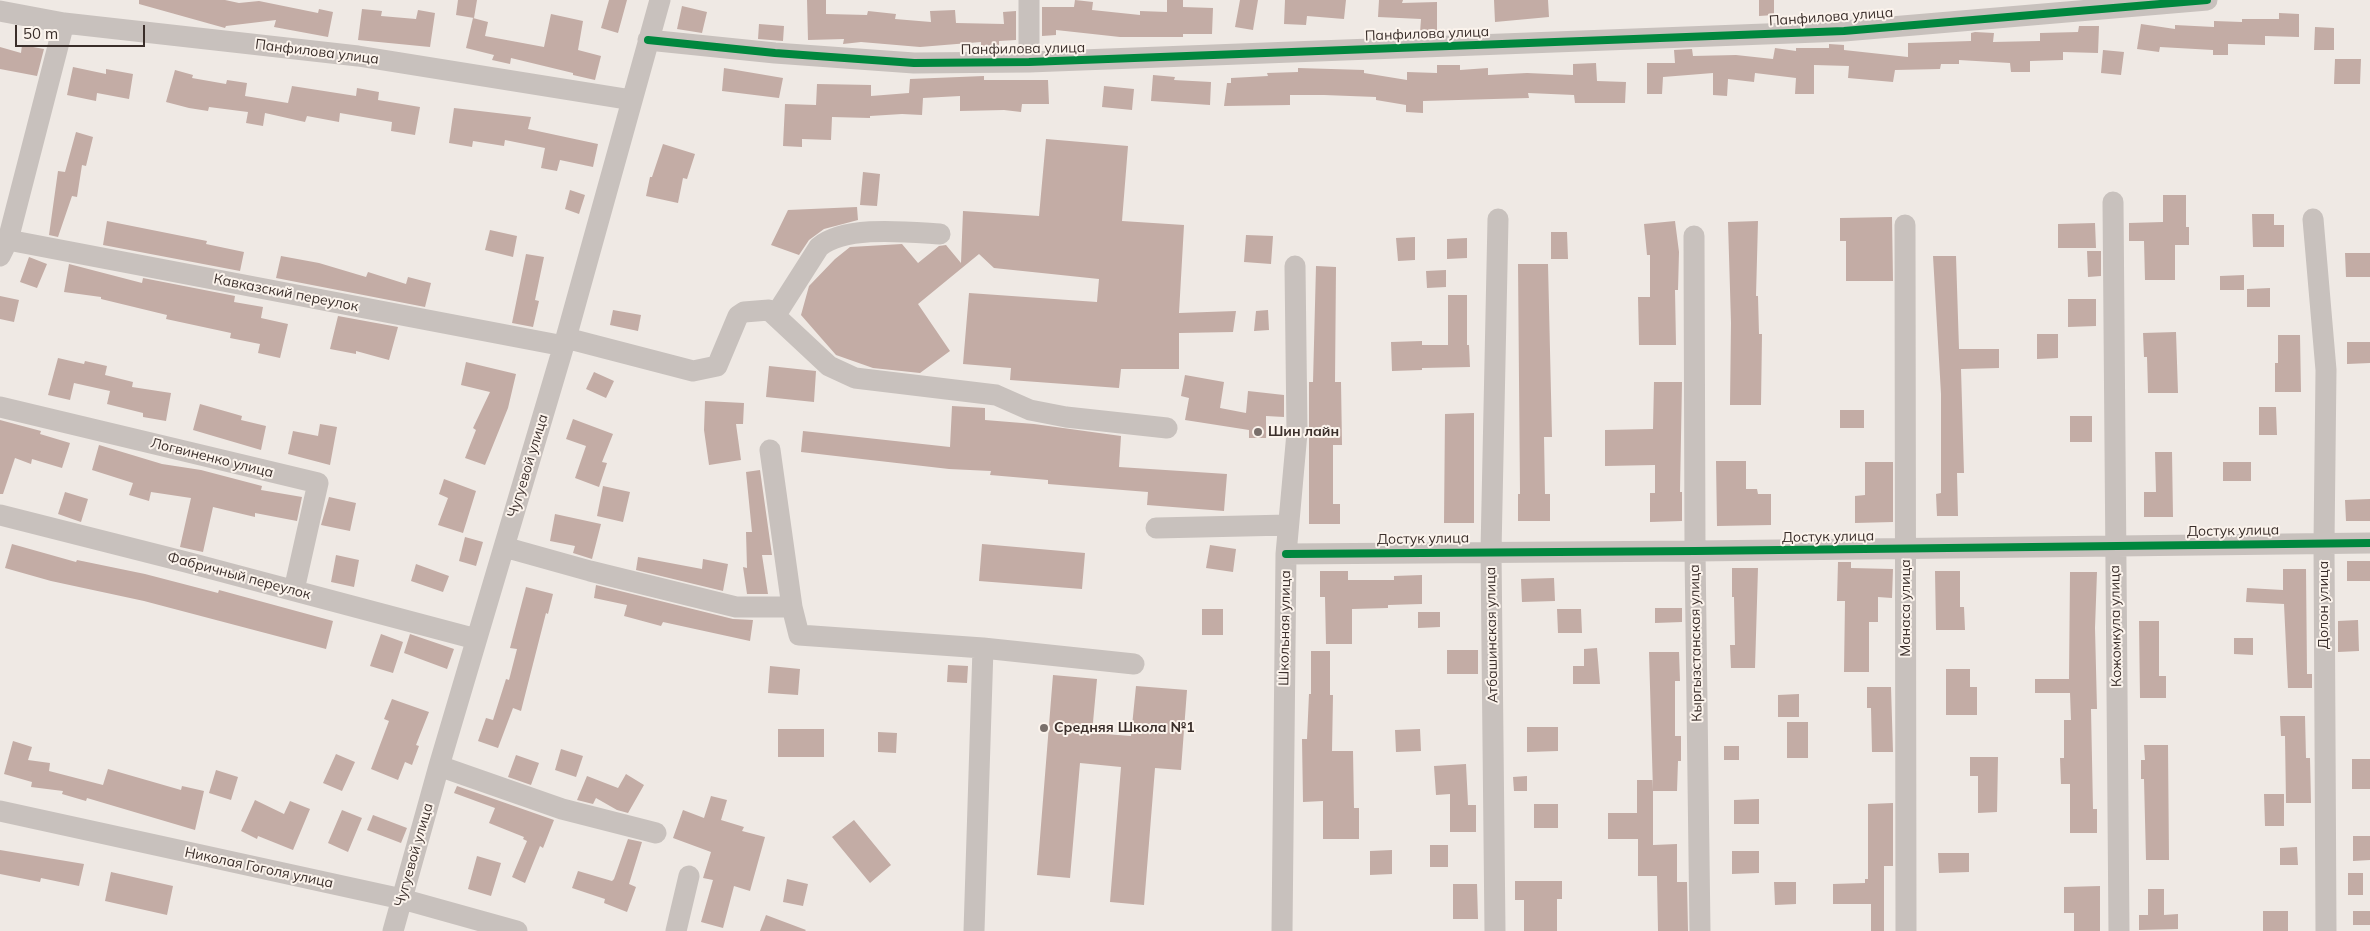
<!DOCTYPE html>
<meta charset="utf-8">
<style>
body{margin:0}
#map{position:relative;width:2370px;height:931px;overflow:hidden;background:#efe9e4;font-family:Mulish,sans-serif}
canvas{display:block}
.scale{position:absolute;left:15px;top:25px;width:130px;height:22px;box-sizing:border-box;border:2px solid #3a2e2a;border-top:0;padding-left:6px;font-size:15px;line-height:18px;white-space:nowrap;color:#3a2e2a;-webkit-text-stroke:4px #fbf3ec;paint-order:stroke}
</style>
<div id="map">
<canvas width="2370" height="931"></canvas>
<div class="scale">50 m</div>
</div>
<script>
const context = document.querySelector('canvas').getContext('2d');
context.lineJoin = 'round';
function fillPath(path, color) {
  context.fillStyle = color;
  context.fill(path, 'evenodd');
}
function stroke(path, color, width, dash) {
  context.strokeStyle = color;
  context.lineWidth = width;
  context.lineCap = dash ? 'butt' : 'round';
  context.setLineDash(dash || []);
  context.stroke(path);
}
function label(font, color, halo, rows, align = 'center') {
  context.font = font + ' Mulish,sans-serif';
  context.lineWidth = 4;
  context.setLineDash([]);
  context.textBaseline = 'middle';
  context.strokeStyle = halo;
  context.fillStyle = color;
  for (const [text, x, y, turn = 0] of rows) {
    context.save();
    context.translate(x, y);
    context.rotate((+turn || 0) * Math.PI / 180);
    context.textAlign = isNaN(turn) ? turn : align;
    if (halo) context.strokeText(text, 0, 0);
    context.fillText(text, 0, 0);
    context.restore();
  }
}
fillPath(new Path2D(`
 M139 0H225L239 3 259 1 318 13 319 9 333 12 328 37 274 27 276 20 226 26 225 28 139 4Z
 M458 0H477L474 18 456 15Z
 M609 0H627L618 33 601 28Z
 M807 0H826V14L867 15 868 11 896 14 895 19 931 22 930 11 955 10 956 23 1004 24 1003 12 1016 11V40L999 41V49L981 48V42L920 47 861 42 843 44 844 39 808 40Z
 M1075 0 1093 2 1092 10 1140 15V11L1167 12V0H1183V7L1213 8 1212 34H1183V37H1120L1056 30V35L1042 36V7H1074Z
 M1240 0H1258L1253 30 1235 27Z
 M1285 0H1346L1344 19 1307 16 1306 25 1284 24Z
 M1379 0H1403L1402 3 1437 2V33H1420L1421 19 1378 17Z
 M1494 0H1548L1549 17 1495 22Z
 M1759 0H1774V15L1759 16Z
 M682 6 707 12 702 33 677 29Z
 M362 9 382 11 381 16 416 19 418 10 435 13 430 47 358 40Z
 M2279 13 2299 14V37L2265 36V45L2228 44V55H2213V50L2160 47 2159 52 2137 49 2141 24 2175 29V25L2214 27V21L2242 22V19H2279Z
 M551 14 583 21 578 50 601 56 595 80 573 75V73L511 58 510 64 492 60 494 55 466 48 473 18 488 22 485 36 544 47Z
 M759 24 784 26 783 41 758 39Z
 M2079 26H2099L2098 53 2063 52V60L2030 61V72H2011L2010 63 1959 60V64H1941L1940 69 1895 70 1893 82 1848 78 1849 66 1814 65V94H1795L1796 78 1755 73 1754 82 1728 79 1727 96 1713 95V73L1663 77 1662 94H1647V63H1675L1674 50 1692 49 1693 56 1736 55 1773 59 1775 48 1796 51V48H1829V44L1844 45V50L1908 57V43L1971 41V33L1975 32 1994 33 1993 42 2040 41V33L2078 32Z
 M2315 27 2334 28V50H2314Z
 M22 45 44 49 37 76 0 69V47L21 53Z
 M2103 50 2124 52 2121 75 2101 73Z
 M2335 59H2361L2360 84H2334Z
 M1596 63 1597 81 1626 82 1625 103H1575L1574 95 1528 93 1529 98 1423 101V113L1406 112V105L1376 100V97L1324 95H1290V105L1224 106 1227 83H1231V78L1268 76 1267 73 1298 72V68L1364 70V73L1407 80V72L1437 73V65H1460V70L1488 68V75L1527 73 1573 75V64Z
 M73 67 106 74V69L133 74 129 99 97 93 96 101 67 95Z
 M724 68 783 78 779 98 722 91Z
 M175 70 193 75 192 78 226 84 227 80 247 83 245 96 288 103 292 86 356 96 357 88 379 92 378 100 420 107 415 135 391 131 392 122 340 113 339 122 307 116 305 122 265 113 263 126 246 123 248 112 209 107 208 111 189 108 166 102Z
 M1153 75 1175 77 1174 80 1211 82 1210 105 1151 101Z
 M984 76V80H1048L1049 104H1022L1021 112 1004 110 960 111V96L923 98 922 115 902 114 870 116V118L832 117 831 140 802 139V147L783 146 785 104 816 105 817 84 871 85V96L909 93 910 79Z
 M1104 86 1134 89 1132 110 1102 107Z
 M454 108 531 117 528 129 598 144 593 167 560 160 557 171 541 168 545 148 505 140 504 146 473 141 472 147 449 143Z
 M76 132 93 137 86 166 82 165 77 197 72 196 58 237 49 235 58 171 65 172Z
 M1046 139 1128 146 1122 221 1184 225 1179 313 1236 311 1233 332 1179 333V369H1121L1119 388 1010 380 1011 368 963 364 969 293 1097 302 1099 279 994 268 979 254 918 304 950 351 920 373 873 368 836 355 801 315 809 286 835 259 850 247 902 244 918 263 939 246 946 245 961 263 963 211 1039 216Z
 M663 144 695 154 687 179 683 178 678 203 646 196 650 177H652Z
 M863 172 880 174 877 206 860 205Z
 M570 190 585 195 579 214 565 209Z
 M2163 195H2186V227H2189V245H2175V280H2145L2144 241H2129V223L2163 222Z
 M857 207 858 220 824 229 809 240 799 255 771 245 788 210Z
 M2252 214H2274V225H2284V247H2253Z
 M1892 217 1893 281H1846V241H1840V218Z
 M107 221 207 241 206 244 244 252 240 271 103 245Z
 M1675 221 1679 252 1678 290H1675L1676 345H1639L1638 297H1650V255H1647L1644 224Z
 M1758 221 1756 296H1758L1759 334H1762L1761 405H1730L1731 323 1728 222Z
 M2095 223 2096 248H2058V224Z
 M490 230 517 236 513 257 485 250Z
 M1551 232H1567L1568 259H1551Z
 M1246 235 1273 236 1271 264 1244 262Z
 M1415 237V260L1398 261 1396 238Z
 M1467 238V258L1447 259V239Z
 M2087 251H2101V276L2088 277Z
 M2345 253H2370V277H2346Z
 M526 254 544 257 535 300 539 301 533 327 512 323Z
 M281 256 319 263 366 277 368 272 406 284 408 277 431 283 425 307 276 278Z
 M1933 256H1956L1959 349H1999V368L1961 369 1964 473H1957L1958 516H1937L1936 494 1941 493V394Z
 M29 257 47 264 37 288 20 282Z
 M69 264 142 283 143 278 235 296 234 302 263 307 261 318 288 324 280 358 258 353 260 344 230 338 231 333 166 319 167 315 101 299V297L64 292Z
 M1518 264H1548L1552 437H1544L1545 494H1550V521H1518V494H1520Z
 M1316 266 1336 267 1335 382H1341L1342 445H1333V504H1340V524H1309V382H1313Z
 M1446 270V287L1427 288 1426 271Z
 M2244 275V290H2220V276Z
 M2270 288V307H2247V289Z
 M1448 295H1467V345H1469L1470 367 1422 368V370L1392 371 1391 342 1422 341V345H1448Z
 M0 296 19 300 14 322 0 319Z
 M2068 299H2096V326L2068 327Z
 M613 310 641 315 638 331 610 325Z
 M1268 310 1269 330 1254 331 1256 311Z
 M338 316 398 327 389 360 356 351V354L330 349Z
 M2176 332 2178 393H2148L2147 357H2144L2143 333Z
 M2037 334H2058V358L2037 359Z
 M2278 335H2300L2301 392H2275V363H2278Z
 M2347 342H2370V363L2347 364Z
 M58 358 84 364 85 361 107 366 105 375 133 382 132 387 171 393 166 421 143 417V413L107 404 110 391 74 383 70 400 48 395Z
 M466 362 516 374 508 408 485 465 465 458 476 430 473 428 490 392 461 385Z
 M769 366 816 371 814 402 766 397Z
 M594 372 614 381 606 398 586 389Z
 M1185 375 1224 382 1220 408 1246 413 1248 391 1284 395V417L1266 416V438H1249V430L1185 420 1189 398 1181 396Z
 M1654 382H1682L1680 492H1682V521L1650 522V493H1655V465L1605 466V430L1653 429Z
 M705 401 744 403 743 424H736L741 460 709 465 704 430Z
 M200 404 242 416 241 420 266 426 261 450 193 430Z
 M952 406 985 408V420L1034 424 1121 436 1119 467 1227 474 1224 511 1147 505 1148 492 1048 484V480L990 475 991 471 949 469 801 452 803 431 950 447Z
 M2259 407H2276L2277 435H2259Z
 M1840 410H1864V428H1840Z
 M1474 413V523H1444L1445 414Z
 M2070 416H2092V442H2070Z
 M573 419 613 434 602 462 607 463 599 487 575 478 586 446 566 439Z
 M0 420 41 431 40 434 70 443 62 468 32 459 31 464 15 458 3 494H0Z
 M320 424 337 427 330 465 288 454 293 431 318 436Z
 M99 445 162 464 201 470 262 486 261 490 302 497 297 521 255 513V517L213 507 203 552 180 547 191 498 151 492 149 501 129 495 133 483 92 470Z
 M2155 452H2172L2173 517H2144V492H2156Z
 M1716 461H1746V489H1757L1758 494H1771V525L1717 526Z
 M1865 462H1893V522L1855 523V496L1865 495Z
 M2223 462H2251V481H2223Z
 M760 470 772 555H762L768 594H747L743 567 747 568 746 532H752L746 472Z
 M444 479 476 491 463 533 438 525 448 498 439 494Z
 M603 486 630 492 623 522 597 516Z
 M65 492 88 499 81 522 58 514Z
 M329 497 356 503 350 531 321 525Z
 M2370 499V521H2346L2345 500Z
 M555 514 601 524 592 559 573 553 575 546 550 541Z
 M465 537 483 542 476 566 459 561Z
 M12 544 76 562 77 560 145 574 218 593 219 590 333 621 326 649 144 601 51 581 5 568Z
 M982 544 1085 553 1082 589 979 581Z
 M1210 545 1236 549 1233 572 1206 568Z
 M336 555 359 560 354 587 331 582Z
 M638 557 702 569 703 559 728 564 723 591 636 570Z
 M2347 561H2370V581H2347Z
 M1838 562H1851V568L1893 569 1892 598 1878 597V622H1869V672H1844L1845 601H1837Z
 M416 564 449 576 443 592 411 581Z
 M1732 568H1758L1755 668H1731L1730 645H1735L1734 597H1732Z
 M2283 569H2306L2307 674H2312V688H2288L2284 604 2246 602 2247 588 2283 590Z
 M1320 571H1348V580H1394V576L1422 575V604L1388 605V608L1352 609V644H1326L1325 597H1320Z
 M1935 571H1960V607H1964L1965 630H1936Z
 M2070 572H2097L2095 628 2097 709H2091L2093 809H2097V833H2070V784H2061L2060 758H2064V720H2071L2070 693H2035V679H2069Z
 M1554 578 1555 601 1522 602 1521 579Z
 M596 585 733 619 753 620 750 641 663 622 661 626 624 616 627 605 594 598Z
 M526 587 553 594 548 614 546 613 521 711 513 708 498 748 478 741 486 718 493 720 506 679 509 680 517 649 510 648Z
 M1655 608H1682V622L1655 623Z
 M1202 609H1223V635H1202Z
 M1557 609H1581L1582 633H1558Z
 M1418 612H1440V627L1418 628Z
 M2358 620 2359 651 2338 652V621Z
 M2139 621H2159V676H2166V698H2140Z
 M381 634 403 642 393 673 370 666Z
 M410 634 454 649 447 669 404 653Z
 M2234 638H2253V655L2234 654Z
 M1597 648 1600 684H1573V666H1584V649Z
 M1447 650H1478V674H1447Z
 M1311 651H1330V695H1333L1332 751H1353L1354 808H1359V839H1323V801L1303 802 1302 739H1307L1309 694H1311Z
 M1649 652H1679L1680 681H1675V736H1681V761H1678L1677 791H1653Z
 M948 665 968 666 967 683 947 682Z
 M770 666 800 669 798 695 768 693Z
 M1946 669H1970V687H1977V715H1946Z
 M1053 675 1097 679 1092 733 1131 736 1136 686 1187 690 1181 770 1155 768 1144 905 1110 902 1121 767 1080 763 1070 878 1037 875Z
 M1867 687H1891L1893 752H1872L1871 708H1867Z
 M1799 694V717H1778V695Z
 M392 699 429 712 416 745 419 746 412 765 405 762 398 780 371 769 389 721 384 719Z
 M2280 716H2305L2306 758H2310L2311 803H2286L2285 736H2281Z
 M1787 722H1808V758H1787Z
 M1527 727H1558V751L1527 752Z
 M778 729H824V757H778Z
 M1420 729 1421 751 1396 752 1395 730Z
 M878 732 897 733 896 753 878 752Z
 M13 741 32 747 28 760 50 763 49 771 103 785 108 769 181 790 182 786 204 791 195 830 87 798 86 801 62 794 63 791 31 787 32 782 4 774Z
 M2144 745H2168L2169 860H2146L2144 779H2141V760H2145Z
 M1724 746H1739V760H1724Z
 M561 749 583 756 576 777 555 770Z
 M336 754 355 762 342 791 323 783Z
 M516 755 539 763 531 785 508 777Z
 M1970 757H1998L1997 812 1978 813V776H1970Z
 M2352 759H2370V789H2352Z
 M1466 764 1468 805H1476V832H1450V794L1436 795 1434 766Z
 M216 770 238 777 231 800 209 793Z
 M626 774 644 785 628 813 617 810 596 798 593 804 577 800 587 776 618 788Z
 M1527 776V791H1514L1513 777Z
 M1637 780H1653V845L1677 844V882H1687L1688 931H1658L1657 876H1638V839H1608V813H1637Z
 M457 786 554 820 543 848 540 846 525 883 512 877 527 841 523 839 524 837 489 823 495 808 454 793Z
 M2264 794H2284V826H2265Z
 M711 796 727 800 721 820 744 827 742 831 765 837 750 891 734 886 723 928 701 922 713 880 703 878 711 852 673 838 683 810 704 818Z
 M1759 799V824H1734V800Z
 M255 800 284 814 290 801 310 809 293 850 258 836 257 839 241 831Z
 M1893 803V866H1884V931H1871V904H1833V884L1865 883V879H1868V804Z
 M1534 804H1558V828H1534Z
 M342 810 362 818 348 852 328 843Z
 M373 815 407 828 401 843 367 830Z
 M854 820 891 865 870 883 832 837Z
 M2353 836H2370V860L2353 861Z
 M628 839 642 842 629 884 636 887 627 912 604 903 605 899 572 888 578 871 612 881 614 879Z
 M1430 845H1448V867H1430Z
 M2297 847 2298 865H2280V848Z
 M0 850 84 864 79 886 41 878 40 882 0 874Z
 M1392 850V874L1370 875V851Z
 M1732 851H1759V873L1732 874Z
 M1938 853H1969V872L1939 873Z
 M477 856 501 863 491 896 468 889Z
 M111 872 173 886 167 915 105 901Z
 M2348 873H2363V895H2348Z
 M787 879 808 884 803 906 783 902Z
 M1515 881H1562V899H1557V931H1524V900H1515Z
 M1774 882H1796V904L1775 905Z
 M1453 884H1477L1478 919H1453Z
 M2100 886V931H2074V913H2064V887Z
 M2148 889H2164V915L2178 914V929L2139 930V915H2148Z
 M2263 911H2288V931H2263Z
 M2353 911H2370V925H2353Z
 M766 915 806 930 805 931H760Z`), '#c3aca5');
stroke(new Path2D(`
 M1029 0V62
 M0 11 64 23 358 56 632 100
 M648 40 775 53 914 63 1029 62 1844 31 2207 0
 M2113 202 2119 931
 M2313 219 2326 370 2324 543 2326 931
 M1905 225 1906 931
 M1694 236 1695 551 1700 931
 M8 240 564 346
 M0 256 8 240 64 23
 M775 316 819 247C845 225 907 232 940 234
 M566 338 693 371 717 366 738 316 744 312 769 310 829 366 855 378 996 395 1030 410 1066 417 1167 428
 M0 407 318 483 294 590
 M770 450 792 607 799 635 983 648 974 931
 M0 515 186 562 476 639
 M1156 528 1288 525
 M504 547 590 571 736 607H792
 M1286 554 1695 551 2370 543
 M983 648 1134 664
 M439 766 562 809 656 833
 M0 811 402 899 517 931
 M393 931 439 766 566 338 660 0
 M676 931 689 876
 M1282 931 1286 554 1297 433 1295 266
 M1495 931 1491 551 1498 219`), '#c8c1bd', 21);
stroke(new Path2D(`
 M648 40 775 53 914 63 1029 62 1844 31 2207 0
 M1286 554 1695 551 2370 543`), '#00873e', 8);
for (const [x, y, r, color] of [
 [1258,432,5,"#796f6b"],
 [1044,728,5,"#796f6b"]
]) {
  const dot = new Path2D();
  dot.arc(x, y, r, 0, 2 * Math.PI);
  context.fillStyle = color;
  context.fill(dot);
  stroke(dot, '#fbf3ec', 2);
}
label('14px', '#3a2e2a', '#fbf3ec', [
 ["Панфилова улица",1831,17,-4],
 ["Панфилова улица",1427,34,-2],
 ["Панфилова улица",1023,49,-1],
 ["Панфилова улица",317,52,7],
 ["Кавказский переулок",286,293,11],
 ["Логвиненко улица",212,458,14],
 ["Чугуевой улица",528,466,-73],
 ["Достук улица",2233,531,-1],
 ["Достук улица",1828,537,-1],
 ["Достук улица",1423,539,-1],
 ["Фабричный переулок",239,576,15],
 ["Долон улица",2324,605,-90],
 ["Манаса улица",1906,608,-90],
 ["Кожомкула улица",2116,626,-91],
 ["Школьная улица",1285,628,-89],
 ["Атбашинская улица",1492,635,-91],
 ["Кыргызстанская улица",1696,643,-91],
 ["Чугуевой улица",414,855,-74],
 ["Николая Гоголя улица",259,868,12]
]);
label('bold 14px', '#3a2e2a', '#fbf3ec', [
 ["Шин лайн",1268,432],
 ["Средняя Школа №1",1054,728]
], 'left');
</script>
